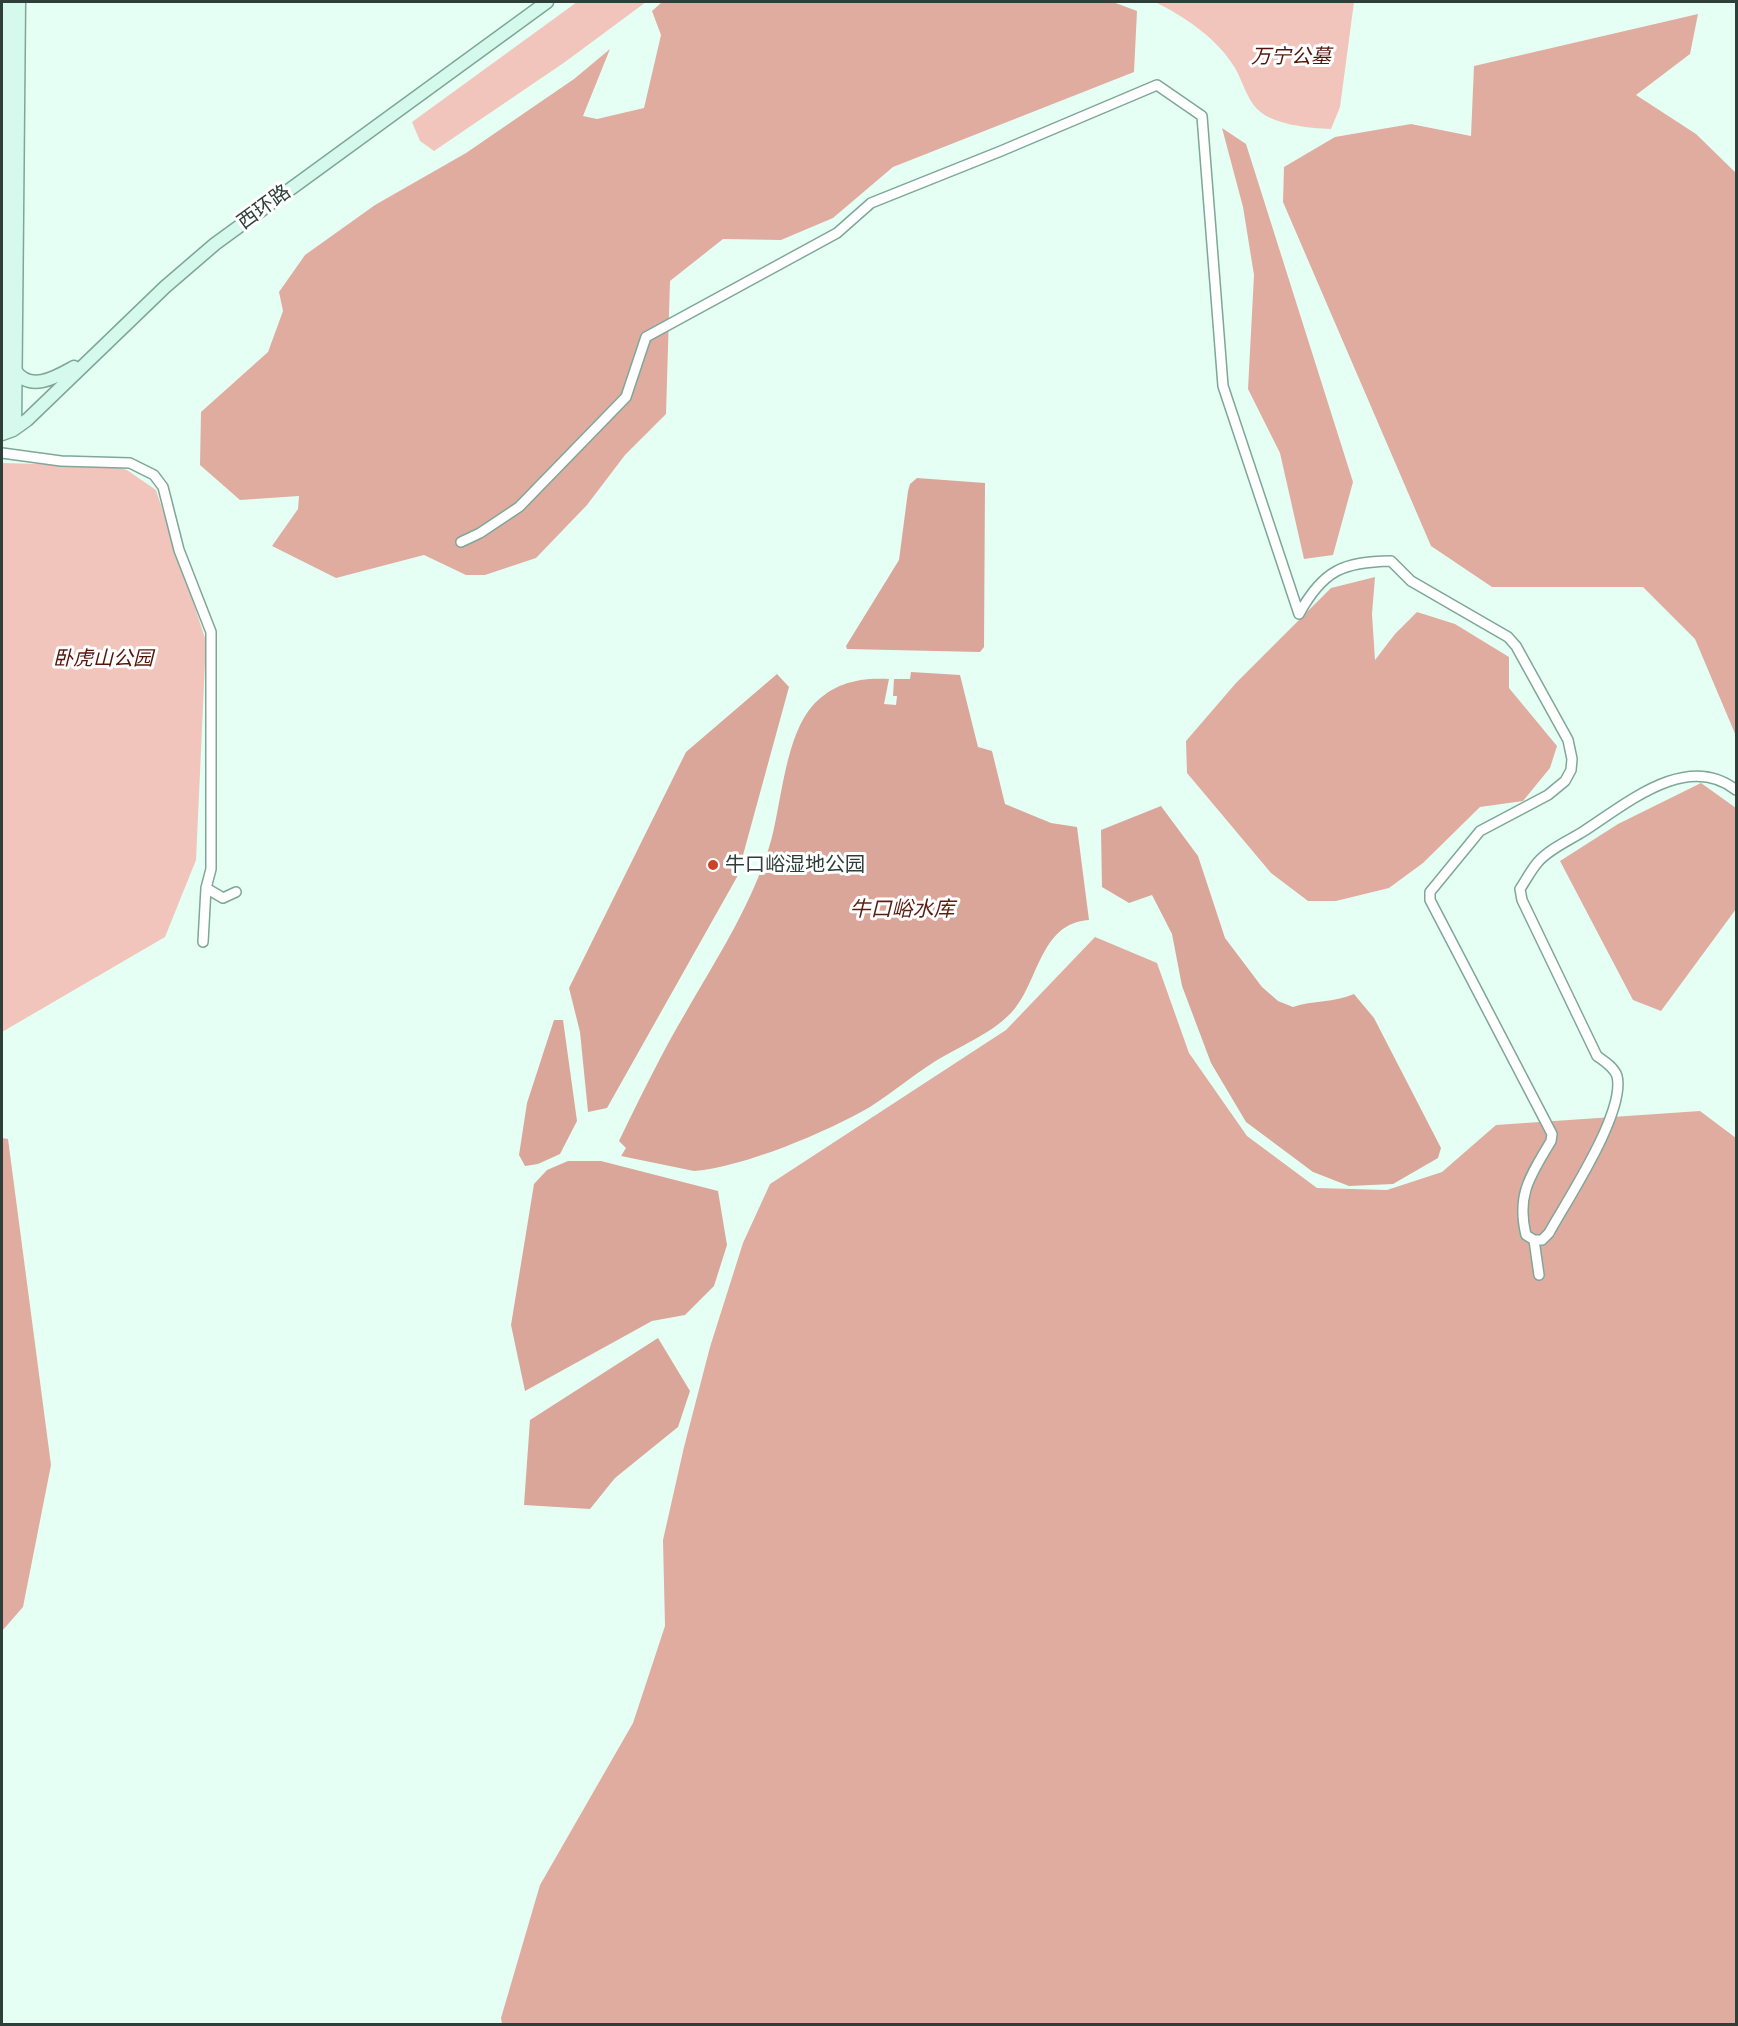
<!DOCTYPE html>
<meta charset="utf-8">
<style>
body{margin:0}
#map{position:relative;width:1738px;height:2026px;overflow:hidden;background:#e5fff5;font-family:"Playfair Display",serif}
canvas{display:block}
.frame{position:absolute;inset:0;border:3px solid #2e3f39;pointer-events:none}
</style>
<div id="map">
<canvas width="1738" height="2026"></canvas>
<div class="frame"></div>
</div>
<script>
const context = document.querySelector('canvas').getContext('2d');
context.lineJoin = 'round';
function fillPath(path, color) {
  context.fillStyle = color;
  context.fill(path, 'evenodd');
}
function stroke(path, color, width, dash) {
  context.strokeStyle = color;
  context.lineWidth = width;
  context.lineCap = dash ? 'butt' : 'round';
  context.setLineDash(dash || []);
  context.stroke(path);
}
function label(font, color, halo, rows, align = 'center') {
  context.font = font + ' "Playfair Display","Noto Sans SC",serif';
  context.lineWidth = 6;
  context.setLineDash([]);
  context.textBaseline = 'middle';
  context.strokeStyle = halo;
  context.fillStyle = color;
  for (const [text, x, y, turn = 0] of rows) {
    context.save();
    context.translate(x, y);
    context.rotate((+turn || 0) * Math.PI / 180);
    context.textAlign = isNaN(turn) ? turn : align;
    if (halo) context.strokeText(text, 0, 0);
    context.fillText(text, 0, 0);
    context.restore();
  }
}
fillPath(new Path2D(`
 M577 2H646L565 62 434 151 420 141 412 122Z
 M1155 2H1354L1340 107 1331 129C1309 128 1273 125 1257 109 1247 99 1242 80 1235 68 1218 39 1184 16 1155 2Z
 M2 463 114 466 127 470 156 490 206 641 196 860 165 937 2 1032Z`), '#f1c5bb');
fillPath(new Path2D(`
 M662 2H1113L1137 11 1134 72 893 167 833 218 781 240 723 239 670 281 666 414 625 455 587 505 536 558 485 575H466L424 555 336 578 272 546 298 509 299 496 240 500 200 465 201 412 268 352 283 311 279 292 305 255 375 205 466 153 574 79 610 49 583 116 597 119 644 108 661 35 652 11Z
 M1698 14 1690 54 1636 95 1696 134 1736 173V736L1695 639 1643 587H1492L1431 546 1283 202 1284 167 1335 137 1411 124 1471 136 1474 66Z
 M1222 128 1246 144 1353 482 1333 555 1304 559 1280 453 1248 389 1254 275 1243 207Z
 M1375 577 1372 614 1375 660 1395 634 1417 612 1455 624 1509 657V688L1557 746 1550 768 1523 801 1480 807 1423 863 1389 888 1336 901H1308L1271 873 1187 773 1186 741 1236 683 1331 588Z
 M1701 783 1736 808V909L1661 1011 1633 1000 1560 861 1618 824Z
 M1095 937 1157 963 1189 1053 1247 1136 1317 1188 1387 1190 1442 1172 1496 1125 1700 1111 1736 1138V2024H502L501 2018 540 1885 633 1723 665 1626 663 1540 684 1447 710 1347 743 1243 770 1184 1006 1030Z
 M2 1138 8 1139 51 1465 23 1607 2 1631Z`), '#e0aca0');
fillPath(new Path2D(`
 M917 478 985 483 984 647 980 652 847 649 846 646 899 560 908 491 910 484Z
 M911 672 960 675 978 747 992 751 1005 804 1051 823 1077 827 1089 920C1039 923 1039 984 1011 1013 991 1034 958 1047 934 1062 912 1076 892 1093 870 1107 827 1132 744 1167 694 1171L621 1156 626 1148 619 1141C640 1098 661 1054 686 1012 718 956 755 900 772 837 782 798 786 734 814 704 834 683 860 677 889 679L884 704 896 705 897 696H893L894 679H910Z
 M777 674 789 687 737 877 607 1108 588 1112 580 1032 569 988 686 752Z
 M1161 806 1198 856 1225 938 1262 987 1278 1001 1293 1007C1313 1000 1334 1003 1354 994L1374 1018 1441 1148 1438 1158 1393 1184 1349 1186 1313 1172 1246 1122 1211 1063 1182 986 1172 934 1152 895 1129 903 1102 887 1101 830Z
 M554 1020H563L577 1121 560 1154 538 1164 525 1166 519 1155 527 1103Z
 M568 1161H601L718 1191 727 1245 714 1286 685 1315 652 1321 525 1391 511 1325 534 1184 547 1170Z
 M658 1338 690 1391 678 1427 615 1478 590 1509 524 1505 530 1420Z`), '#daa69a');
const street = new Path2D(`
 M2 453 61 461 130 463 154 475 163 487 179 550 211 632V869L206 888 203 942
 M461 542 480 533 519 507 626 397 646 337 837 233 871 203 1001 151 1157 85 1202 116 1223 386 1299 614C1323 570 1343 562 1391 561L1411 581 1508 637 1516 646 1568 740 1572 759 1571 770 1565 781 1548 795 1480 831 1430 892V900L1552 1134 1551 1141C1531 1175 1516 1194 1526 1235L1534 1240H1542L1549 1233C1567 1200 1626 1112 1617 1076 1614 1067 1604 1061 1597 1056L1522 900 1520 889C1526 880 1531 870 1538 862 1549 849 1570 840 1584 831 1626 804 1687 751 1736 790
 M206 888 223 898 236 892
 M1534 1240 1539 1275`);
const secondary = new Path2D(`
 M15 370C30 393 56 377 74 367
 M15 428 19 2
 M5 433 9 2
 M2 434 13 430 27 420 165 287 215 244 547 2`);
stroke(street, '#7ea798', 12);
stroke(secondary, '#7ea798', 15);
stroke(street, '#fff', 9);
stroke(secondary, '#d6f9ee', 12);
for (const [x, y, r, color] of [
 [713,865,6,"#cc4127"]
]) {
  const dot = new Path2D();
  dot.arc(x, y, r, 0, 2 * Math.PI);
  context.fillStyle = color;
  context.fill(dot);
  stroke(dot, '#fff', 2);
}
label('italic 20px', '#54160a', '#fff', [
 ["万宁公墓",1291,57],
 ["卧虎山公园",103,659]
]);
label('20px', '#2e3f39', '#fff', [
 ["西环路",264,207,-36]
]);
label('20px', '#2e3f39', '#fff', [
 ["牛口峪湿地公园",725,865]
], 'left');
label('italic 21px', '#5d1e12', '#fff', [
 ["牛口峪水库",902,909]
]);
</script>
